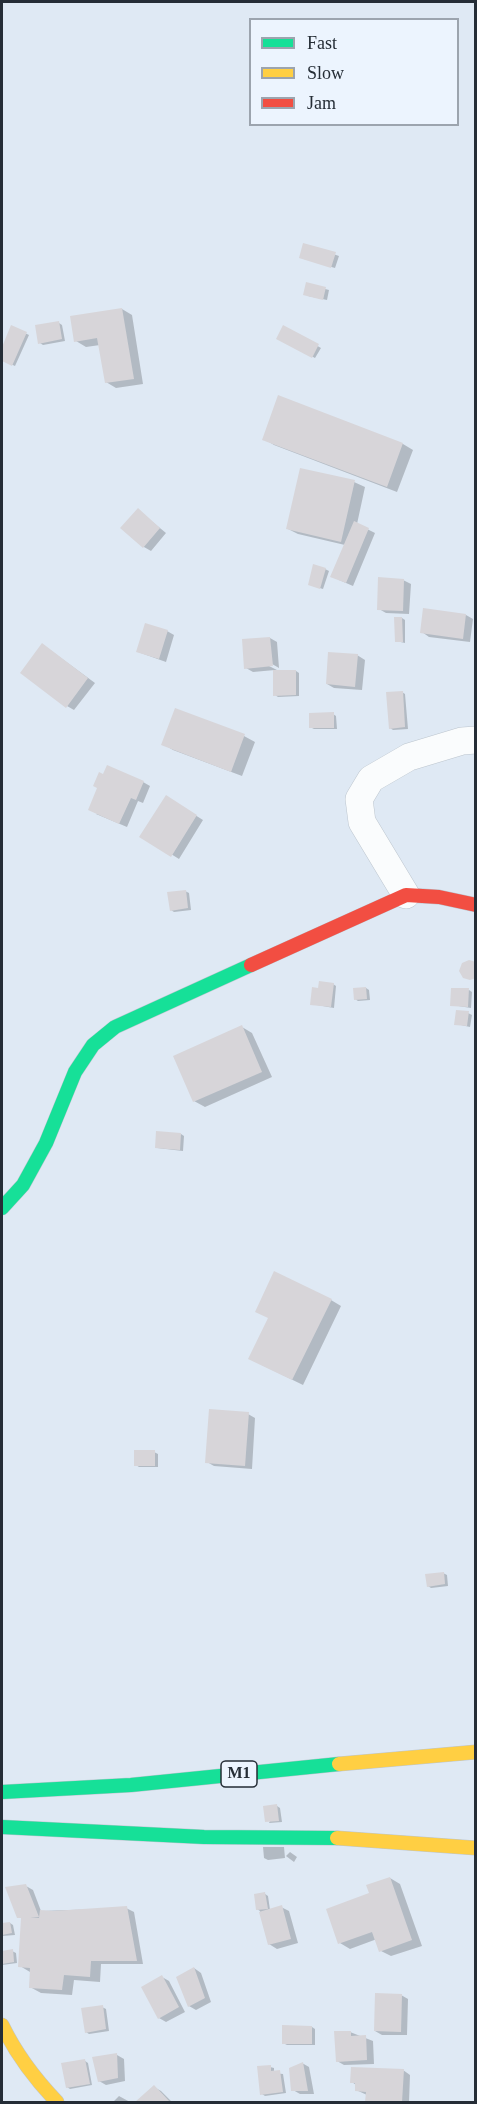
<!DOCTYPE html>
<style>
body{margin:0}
#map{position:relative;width:477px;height:2104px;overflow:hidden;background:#dfe9f4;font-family:Georgia,serif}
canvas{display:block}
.frame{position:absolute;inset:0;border:3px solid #252d36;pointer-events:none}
.legend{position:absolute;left:249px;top:18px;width:210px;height:108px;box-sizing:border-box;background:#ecf4fe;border:2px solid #9ca4ae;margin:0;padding:8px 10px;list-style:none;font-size:18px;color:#252d36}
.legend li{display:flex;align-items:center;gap:12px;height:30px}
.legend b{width:30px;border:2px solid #9ca4ae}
</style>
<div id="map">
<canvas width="477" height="2104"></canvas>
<div class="frame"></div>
<ul class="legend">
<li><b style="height:8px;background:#16e098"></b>Fast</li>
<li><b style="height:8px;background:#ffcf43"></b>Slow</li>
<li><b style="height:8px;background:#f24e42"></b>Jam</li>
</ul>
</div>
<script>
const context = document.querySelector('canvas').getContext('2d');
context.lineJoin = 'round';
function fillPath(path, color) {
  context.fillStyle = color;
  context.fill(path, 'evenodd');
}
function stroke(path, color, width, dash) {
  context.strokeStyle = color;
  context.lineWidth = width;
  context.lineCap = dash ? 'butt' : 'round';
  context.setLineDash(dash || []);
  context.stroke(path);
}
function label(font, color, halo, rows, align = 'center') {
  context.font = font + ' Georgia,serif';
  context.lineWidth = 4.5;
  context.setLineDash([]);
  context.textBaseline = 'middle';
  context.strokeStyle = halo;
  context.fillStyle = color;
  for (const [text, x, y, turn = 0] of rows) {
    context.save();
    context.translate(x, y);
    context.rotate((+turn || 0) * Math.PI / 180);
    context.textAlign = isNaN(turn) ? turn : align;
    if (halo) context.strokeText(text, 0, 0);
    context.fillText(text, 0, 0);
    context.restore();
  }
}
fillPath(new Path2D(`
 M304 244 339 256 335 268 304 259Z
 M307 284 329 290 327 300 308 296Z
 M122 309 132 315 143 384 116 388 106 382 100 345 86 347 76 341Z
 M59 323 62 325 65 341 43 345 40 343Z
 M12 327 29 335 15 366 2 360V351Z
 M284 327 321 348 315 358 278 338Z
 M279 397 403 444 413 450 397 492 274 445 264 439Z
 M354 482 365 487 357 524 375 533 353 586 339 580 345 545 298 534 288 529Z
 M138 510 166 533 151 551 144 547Z
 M325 569 329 571 323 589 313 586Z
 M403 580 411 584 409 614 386 613 379 609Z
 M466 615 473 619 470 642 429 637 422 632Z
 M402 618 405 620V643L396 641V619Z
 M167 631 174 635 166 662 138 652Z
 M270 638 277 642 279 668 267 661 265 664 279 671H296L299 673V696L278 697 275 695V670L253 672 246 668Z
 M42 644 95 683 74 710 67 706Z
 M357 655 365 660 362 690 334 688 327 684Z
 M402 692 405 694 408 729 393 730 390 728Z
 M176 710 244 736 255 742 242 776 173 750 163 744Z
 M333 714 336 716 337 729H314L310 727Z
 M143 782 150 786 143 803 138 801 127 827 96 814Z
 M166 797 203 820 179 859 142 836Z
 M185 891 189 893 191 910 174 912 171 910Z
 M333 984 336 986 334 1008 311 1004 320 990Z
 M366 988 369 990 370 1000 358 1001 355 999Z
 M452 989 469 990 472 992 471 1008 452 1005Z
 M468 1013 472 1015 470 1027 456 1024Z
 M242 1027 252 1033 272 1077 205 1107 194 1101Z
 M181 1134 184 1136 183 1151 157 1148Z
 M331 1300 341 1306 303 1385 260 1364Z
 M248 1414 255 1418 252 1469 214 1466 207 1462Z
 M154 1452 158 1454V1467H139L136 1465Z
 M443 1573 447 1575 448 1586 431 1588 428 1586Z
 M277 1806 280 1808 282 1822 269 1823Z
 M263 1847H284L285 1858 268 1860 264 1858Z
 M290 1852 297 1857 294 1862 286 1856Z
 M390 1878 400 1884 422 1946 391 1956 381 1951 377 1939 350 1949 340 1943 371 1894Z
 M26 1886 33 1890 41 1911 126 1908 134 1912 143 1964H101L100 1982 74 1980 72 1995 41 1993 30 1987V1972L20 1966 23 1919 19 1917Z
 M265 1894 268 1896 270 1910 281 1907 289 1911 298 1943 277 1949 269 1944 260 1911 257 1909Z
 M10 1923 13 1925 15 1935 2 1936V1924Z
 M12 1951 16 1953 17 1963 2 1965V1952Z
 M194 1968 201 1973 211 2002 196 2010 189 2006Z
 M162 1977 169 1981 185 2012 166 2022 159 2018Z
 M401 1995 408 1999 407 2035H382L375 2031Z
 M102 2007 106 2009 109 2031 89 2034 86 2032Z
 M312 2027 315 2029V2045H287L283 2043Z
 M350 2032 373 2041 374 2064 344 2065 337 2061Z
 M117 2055 124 2059 125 2081 106 2085 99 2081Z
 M85 2061 88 2063 92 2085 70 2089 67 2087Z
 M302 2063 309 2067 314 2094H300L293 2090Z
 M270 2067 274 2068V2073L283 2074 286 2093 265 2096 262 2094Z
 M403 2070 410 2075 409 2102H367V2095L356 2090V2085L352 2082Z
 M154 2087 161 2091 172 2102H137Z
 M119 2096 130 2102H113Z`), '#0003');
fillPath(new Path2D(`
 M303 243 336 252 331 268 299 258Z
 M306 282 326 287 323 300 303 295Z
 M122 308 134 379 105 383 97 338 74 342 70 316Z
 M59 321 62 339 38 344 35 325Z
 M11 325 27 332 12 366 2 361V347Z
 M283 325 319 344 312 358 276 339Z
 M278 395 403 443 387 487 262 440Z
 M300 468 355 480 341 542 286 529Z
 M138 508 160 528 143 548 120 528Z
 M354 521 369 528 346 583 330 577Z
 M313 564 326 568 320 589 308 585Z
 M378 577 404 579 403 611 377 610Z
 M423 608 466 614 463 639 420 633Z
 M394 617H402L403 642H395Z
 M145 623 168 630 159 659 136 652Z
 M270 637 273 666 244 669 242 639Z
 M42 643 88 678 66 708 20 673Z
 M328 652 358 654 355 687 326 684Z
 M273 670H296V695L273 696Z
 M403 691 405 727 389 729 386 692Z
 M175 708 245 734 231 772 161 745Z
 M334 712V728H309V713Z
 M107 765 144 781 136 800 131 798 119 824 88 810 97 788 93 786 99 772 103 774Z
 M166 795 197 815 171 857 139 837Z
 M186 890 188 908 170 911 167 892Z
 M469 960 476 962V978L470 980 463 978 459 971 462 963Z
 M319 981 334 983 331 1007 310 1005 312 987 318 988Z
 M366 987 367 999 354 1000 353 988Z
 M451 988H469L468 1007 450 1006Z
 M456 1010 469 1011 467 1026 454 1025Z
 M242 1025 262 1072 193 1102 173 1056Z
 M156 1131 181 1133 180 1150 155 1148Z
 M274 1271 332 1299 292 1380 248 1359 268 1318 255 1312Z
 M209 1409 249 1412 245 1466 205 1463Z
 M134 1450H155V1466H134Z
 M444 1572 445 1584 427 1587 425 1574Z
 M277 1804 279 1821 265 1822 263 1806Z
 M390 1877 412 1940 379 1952 372 1932 338 1944 326 1909 369 1893 366 1885Z
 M26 1884 39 1917 30 1918H39L40 1910 53 1911 127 1906 137 1961H91L90 1977 64 1975 62 1990 29 1988 30 1968 18 1967 21 1918H17L5 1887Z
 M265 1892 268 1909 256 1910 254 1894Z
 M282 1905 291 1939 268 1945 259 1912Z
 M10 1922 12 1933 2 1935V1923Z
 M13 1949 14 1962 2 1964V1951Z
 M194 1967 205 1998 188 2007 176 1977Z
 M162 1975 179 2007 158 2019 141 1987Z
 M375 1993 402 1994 401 2032 374 2031Z
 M103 2005 106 2029 85 2033 81 2008Z
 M282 2025 312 2026V2044H282Z
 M334 2031H351V2036L366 2035 367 2060 336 2062Z
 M117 2053 118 2078 98 2082 92 2057Z
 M85 2059 90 2084 66 2088 61 2063Z
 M303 2062 308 2091H291L289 2068Z
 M271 2065V2071L280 2070 283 2092 260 2095 257 2066Z
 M351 2067 404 2069 402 2102H365L366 2092 355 2091V2083H350Z
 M154 2085 170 2102H135Z`), '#d7d5d9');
const street = new Path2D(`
 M406 895 362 822 359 799 371 779 409 757 462 741 476 740`);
const fast = new Path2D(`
 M2 1208 23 1185 46 1143 75 1072 93 1045 115 1027 251 965
 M2 1792 131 1785 339 1764
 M2 1827 204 1837 337 1838`);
const slow = new Path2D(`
 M339 1764 476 1752
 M337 1838 476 1848
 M2 2025C16 2054 35 2079 57 2102`);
const jam = new Path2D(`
 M251 965 406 895 439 897 476 905`);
stroke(street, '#bcc5ce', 28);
stroke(fast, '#bcc5ce', 15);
stroke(slow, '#bcc5ce', 15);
stroke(jam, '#bcc5ce', 15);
stroke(street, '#fafcfd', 27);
stroke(fast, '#16e098', 14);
stroke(slow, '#ffcf43', 14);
stroke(jam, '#f24e42', 14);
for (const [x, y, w] of [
 [239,1774,36]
]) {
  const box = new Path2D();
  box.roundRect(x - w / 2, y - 13, w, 26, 4.5);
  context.fillStyle = '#ecf4fe';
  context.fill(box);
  stroke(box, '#252d36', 1.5);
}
label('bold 16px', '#252d36', null, [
 ["M1",239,1774]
]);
</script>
